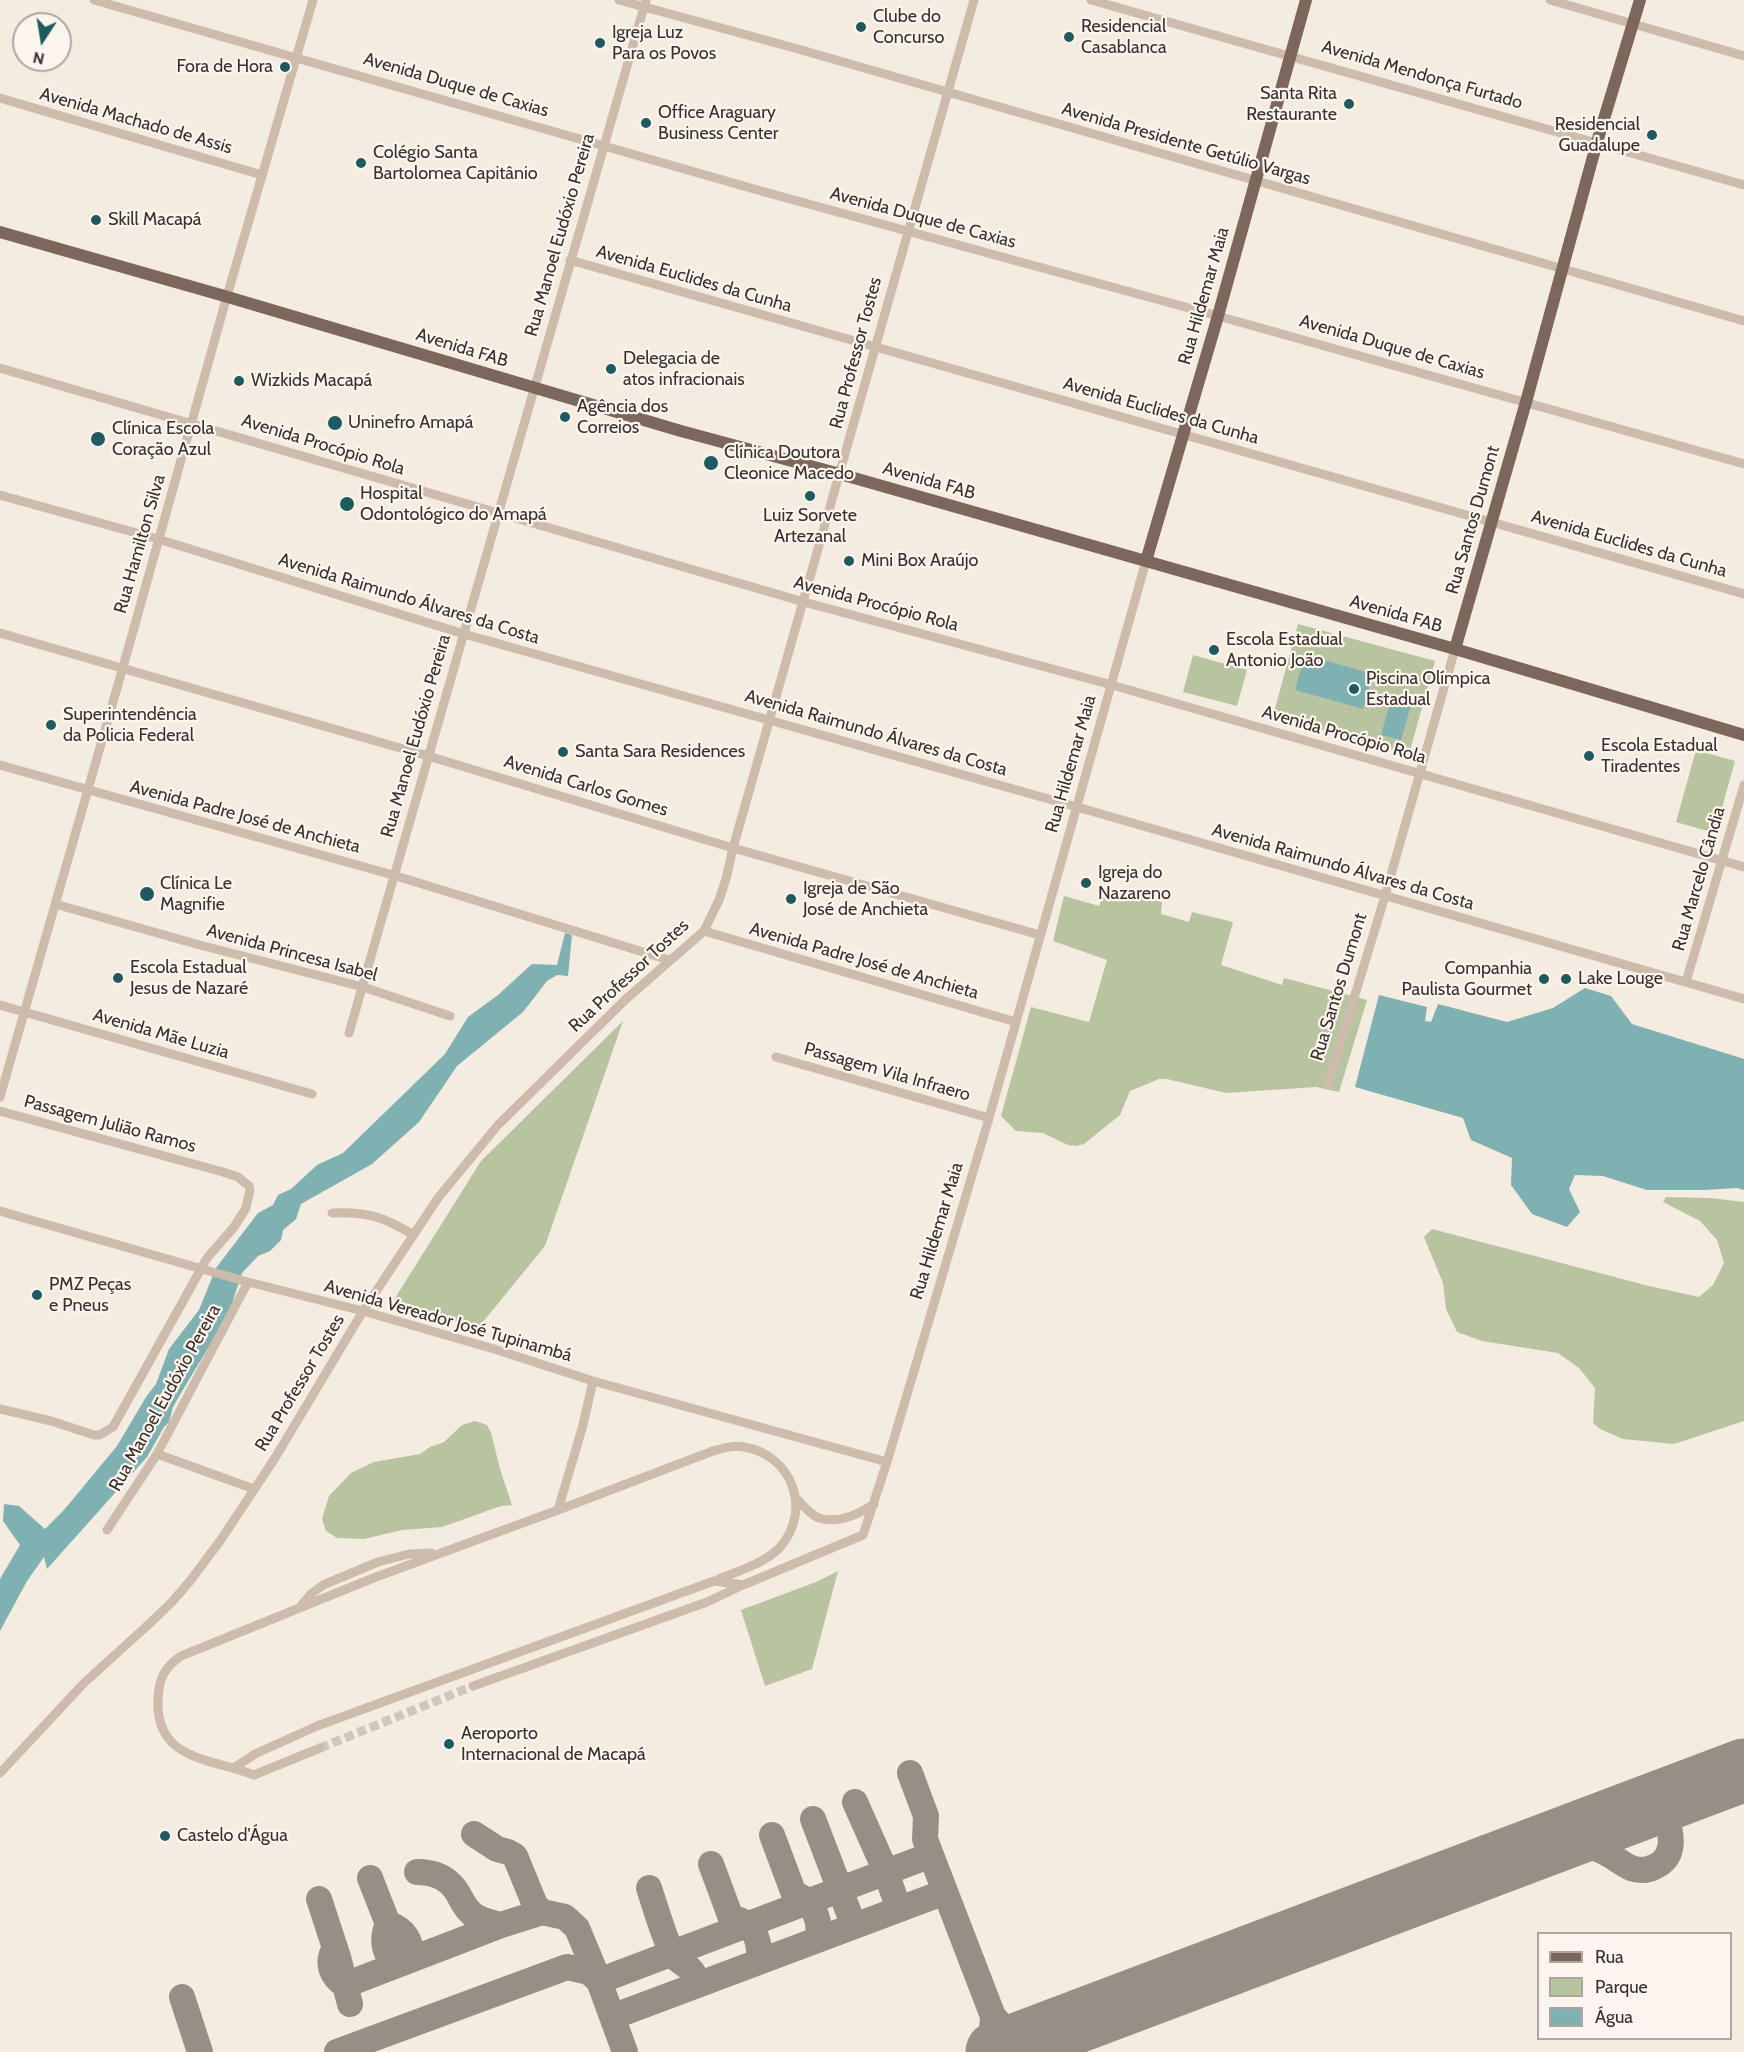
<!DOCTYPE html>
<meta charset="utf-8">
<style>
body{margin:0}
#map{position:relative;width:1744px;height:2052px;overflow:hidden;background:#f4ebe1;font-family:Cabin,sans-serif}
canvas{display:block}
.legend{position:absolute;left:1537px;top:1932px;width:195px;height:108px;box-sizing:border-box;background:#fbf5ee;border:2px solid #aea6a0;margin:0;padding:8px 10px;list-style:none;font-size:18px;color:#3b302b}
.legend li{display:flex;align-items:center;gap:12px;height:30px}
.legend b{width:30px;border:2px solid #aea6a0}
.north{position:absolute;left:12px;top:12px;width:60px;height:60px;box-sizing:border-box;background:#fbf5ee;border:2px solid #aea6a0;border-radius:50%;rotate:192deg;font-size:16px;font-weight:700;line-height:24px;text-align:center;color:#3b302b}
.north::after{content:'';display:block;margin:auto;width:21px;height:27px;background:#1f5a5e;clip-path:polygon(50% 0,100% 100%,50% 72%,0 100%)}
</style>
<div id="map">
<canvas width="1744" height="2052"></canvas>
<ul class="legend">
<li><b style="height:8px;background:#7d675c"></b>Rua</li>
<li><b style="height:16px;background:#b8c4a0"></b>Parque</li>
<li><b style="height:16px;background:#7fb0b2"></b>Água</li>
</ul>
<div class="north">N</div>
</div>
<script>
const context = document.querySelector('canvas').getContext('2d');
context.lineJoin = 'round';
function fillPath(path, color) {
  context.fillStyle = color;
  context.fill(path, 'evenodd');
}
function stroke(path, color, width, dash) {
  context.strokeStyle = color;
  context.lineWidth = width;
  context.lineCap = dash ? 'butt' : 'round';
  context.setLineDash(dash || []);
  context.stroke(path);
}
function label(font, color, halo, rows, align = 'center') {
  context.font = font + ' Cabin,sans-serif';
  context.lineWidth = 4.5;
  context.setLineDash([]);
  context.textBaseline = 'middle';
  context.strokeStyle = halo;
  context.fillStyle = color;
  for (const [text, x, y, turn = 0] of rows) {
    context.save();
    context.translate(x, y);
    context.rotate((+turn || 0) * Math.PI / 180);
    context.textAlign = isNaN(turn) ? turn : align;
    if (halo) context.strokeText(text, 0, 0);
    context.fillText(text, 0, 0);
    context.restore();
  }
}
fillPath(new Path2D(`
 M1298 624 1435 661 1409 754 1273 716Z
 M1193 655 1247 670 1237 706 1183 692Z
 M1696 750 1735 761 1718 822 1721 823 1718 834 1676 822Z
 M1106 887 1162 902 1161 914 1189 922 1192 912 1233 922 1221 965 1282 985 1284 978 1367 1000 1339 1092 1316 1087 1226 1093 1167 1079H1159L1130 1091 1120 1115 1084 1144 1076 1146 1068 1145 1043 1133 1016 1131 1001 1116 1031 1007 1089 1022 1107 960 1053 941 1064 896 1099 906Z
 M623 1021 545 1246 478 1328 392 1303 481 1161Z
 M1666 1197 1710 1198 1744 1202V1421L1674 1444 1623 1439 1600 1429 1593 1423 1595 1388 1579 1368 1558 1353 1482 1341 1457 1332 1446 1309 1443 1283 1424 1237 1432 1229 1649 1286 1699 1297 1713 1285 1724 1263 1717 1240 1700 1221 1663 1202Z
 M475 1421 487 1425 491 1433 500 1469 512 1505 501 1506 442 1527 402 1530 364 1539 337 1538 326 1531 322 1519 329 1496 351 1473 374 1462 420 1454 430 1447 444 1442 462 1425Z
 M838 1571 812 1669 765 1686 741 1610 816 1582Z`), '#b8c4a0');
fillPath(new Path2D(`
 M1305 655 1373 674 1363 709 1295 690Z
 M1391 699 1411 705 1401 740 1381 735Z
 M565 933 572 935 568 976 557 975 547 981 523 1012 457 1066 419 1122 372 1164 301 1204 296 1219 283 1230 281 1240 270 1251 258 1256 242 1273 228 1315 184 1388 173 1407 169 1422 164 1427 147 1457 47 1569 44 1557 27 1581 0 1631V1579L20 1545 3 1521 4 1504 19 1506 45 1529 64 1510 117 1446 146 1397 156 1384 169 1349 199 1310 216 1268 258 1213 273 1205 278 1195 291 1189 317 1165 343 1153 445 1054 468 1017 498 995 532 964 557 965Z
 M1585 988 1611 996 1632 1024 1744 1059V1190L1737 1188 1704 1190H1647L1603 1176 1575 1175 1569 1189 1580 1212 1567 1227 1532 1214 1511 1185 1512 1158 1471 1140 1463 1118 1355 1087 1379 995 1427 1007 1425 1021 1431 1022 1438 1004 1507 1022 1553 1008Z`), '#7fb0b2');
stroke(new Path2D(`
 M910 1773 926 1816 925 1839 931 1855 993 2016C1008 2034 1018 2038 1042 2035
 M855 1802 886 1872 896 1901 906 1906
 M813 1819 852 1921 856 1925
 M474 1834 497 1849 508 1852 515 1856 533 1900 536 1906 542 1912
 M772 1835 794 1894C813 1899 821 1920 818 1939
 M1548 1844C1564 1844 1579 1844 1594 1848 1609 1852 1618 1862 1631 1868 1639 1871 1646 1871 1654 1867 1682 1855 1668 1823 1662 1801
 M711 1864 731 1918C753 1921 762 1941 758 1962
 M417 1872C432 1872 446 1877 455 1889 461 1897 463 1906 471 1913 479 1921 490 1922 501 1925
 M370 1878 388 1924C405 1929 413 1942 410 1960
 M649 1888C653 1900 668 1950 675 1957 684 1966 700 1970 693 1986
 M319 1899 338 1957 350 2004
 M388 1924C381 1940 383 1952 396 1965
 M335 1948C326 1962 331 1977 345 1985L501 1925 542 1912 565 1917 577 1928 599 1981
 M599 1981 931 1855
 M182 1997 200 2052
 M612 2017 945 1892
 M337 2052 567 1967 589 1972 599 1981 625 2052
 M984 2052 992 2033 993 2016`), '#988e86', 26);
stroke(new Path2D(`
 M997 2052 1744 1770`), '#988e86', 63);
stroke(new Path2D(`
 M320 1748 473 1686`), '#cfc6bd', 9, [9, 4.5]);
stroke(new Path2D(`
 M94 0 761 191 1218 316 1744 464
 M619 0 798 49 1744 321
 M1091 0 1744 185
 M1550 0 1744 56
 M0 98 262 175
 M570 260C960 374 1352 483 1744 594
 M0 368 804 602 1112 685 1744 867
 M0 495 158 539 464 634 1077 807 1744 999
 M0 633 428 756 733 848 1040 935
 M0 765 393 875 669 960
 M55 904 196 944 363 987 450 1016
 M704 931 1016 1022
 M1686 982 1744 785
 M0 1005 312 1094
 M349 1033 646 0
 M776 1057 989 1118
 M1328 1084 1385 896 1455 649
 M0 1097 123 667 227 296 313 0
 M0 1111 223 1172 238 1177 249 1186 250 1190 246 1208 234 1227 207 1258 113 1427 100 1435H94L51 1421 0 1409
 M0 1211 244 1281 363 1311 494 1349 593 1381 887 1462
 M332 1213C367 1211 383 1217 412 1234
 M157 1454 254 1489
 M797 1499C803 1506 811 1515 819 1518 838 1524 859 1514 874 1504
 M558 1510 713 1451C724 1448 733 1445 744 1447 792 1455 812 1509 781 1546 767 1563 737 1571 717 1580
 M107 1530 157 1454 248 1282
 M301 1606 311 1594 323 1585 378 1562 409 1554 431 1553
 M473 1686 707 1602 743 1585 863 1535 887 1462 989 1118 1146 561
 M320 1748 254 1775C211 1758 155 1761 158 1699 159 1678 164 1668 181 1656L376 1577 558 1510 583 1425 593 1381
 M235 1767 255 1754 317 1726 714 1581 743 1585
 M0 1773 84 1683 149 1624 172 1602 190 1581 220 1541 275 1458 363 1311 438 1198 498 1125 626 999 704 931 719 900 726 879 733 848 974 0`), '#cdbbac', 9);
stroke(new Path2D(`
 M0 232 221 295 681 431 840 474 1455 649 1744 735
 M1146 561 1218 316 1306 0
 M1455 649 1526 402 1597 142 1640 0`), '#7d675c', 12);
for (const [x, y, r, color] of [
 [861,27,6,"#1f5a5e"],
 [1069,37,6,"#1f5a5e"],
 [600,43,6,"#1f5a5e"],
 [285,67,6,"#1f5a5e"],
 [1349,104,6,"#1f5a5e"],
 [646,123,6,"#1f5a5e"],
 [1652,135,6,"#1f5a5e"],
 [361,163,6,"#1f5a5e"],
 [96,220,6,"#1f5a5e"],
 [611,369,6,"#1f5a5e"],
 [239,381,6,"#1f5a5e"],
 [565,417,6,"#1f5a5e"],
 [335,423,8,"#1f5a5e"],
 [98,439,8,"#1f5a5e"],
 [711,463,8,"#1f5a5e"],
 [810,496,6,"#1f5a5e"],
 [347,504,8,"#1f5a5e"],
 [849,561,6,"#1f5a5e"],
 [1214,650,6,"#1f5a5e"],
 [1354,689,6,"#1f5a5e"],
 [51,725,6,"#1f5a5e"],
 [563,752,6,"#1f5a5e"],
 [1589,756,6,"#1f5a5e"],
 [1086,883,6,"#1f5a5e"],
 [147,894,8,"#1f5a5e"],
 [791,899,6,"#1f5a5e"],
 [118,978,6,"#1f5a5e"],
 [1544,979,6,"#1f5a5e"],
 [1566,979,6,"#1f5a5e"],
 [37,1295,6,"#1f5a5e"],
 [449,1744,6,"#1f5a5e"],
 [165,1836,6,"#1f5a5e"]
]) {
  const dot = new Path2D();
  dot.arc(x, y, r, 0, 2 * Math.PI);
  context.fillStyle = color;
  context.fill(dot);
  stroke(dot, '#fbf5ee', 2);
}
label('18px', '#3b302b', '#fbf5ee', [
 ["Clube do",873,17],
 ["Concurso",873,38],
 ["Residencial",1081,27],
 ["Casablanca",1081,48],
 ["Igreja Luz",612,33],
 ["Para os Povos",612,54],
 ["Fora de Hora",273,67,"right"],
 ["Santa Rita",1337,94,"right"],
 ["Restaurante",1337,115,"right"],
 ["Office Araguary",658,113],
 ["Business Center",658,134],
 ["Residencial",1640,125,"right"],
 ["Guadalupe",1640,146,"right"],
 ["Colégio Santa",373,153],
 ["Bartolomea Capitânio",373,174],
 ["Skill Macapá",108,220],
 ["Delegacia de",623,359],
 ["atos infracionais",623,380],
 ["Wizkids Macapá",251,381],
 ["Agência dos",577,407],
 ["Correios",577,428],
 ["Uninefro Amapá",348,423],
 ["Clínica Escola",112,429],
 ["Coração Azul",112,450],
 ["Clínica Doutora",724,453],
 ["Cleonice Macedo",724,474],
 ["Hospital",360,494],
 ["Odontológico do Amapá",360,515],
 ["Luiz Sorvete",810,516,"center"],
 ["Artezanal",810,537,"center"],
 ["Mini Box Araújo",861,561],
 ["Escola Estadual",1226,640],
 ["Antonio João",1226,661],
 ["Piscina Olímpica",1366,679],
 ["Estadual",1366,700],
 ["Superintendência",63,715],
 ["da Policia Federal",63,736],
 ["Escola Estadual",1601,746],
 ["Tiradentes",1601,767],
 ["Santa Sara Residences",575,752],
 ["Igreja do",1098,873],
 ["Nazareno",1098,894],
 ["Clínica Le",160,884],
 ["Magnifie",160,905],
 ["Igreja de São",803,889],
 ["José de Anchieta",803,910],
 ["Escola Estadual",130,968],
 ["Jesus de Nazaré",130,989],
 ["Companhia",1532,969,"right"],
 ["Paulista Gourmet",1532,990,"right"],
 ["Lake Louge",1578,979],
 ["PMZ Peças",49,1285],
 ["e Pneus",49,1306],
 ["Aeroporto",461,1734],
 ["Internacional de Macapá",461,1755],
 ["Castelo d'Água",177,1836]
], 'left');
label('18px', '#3b302b', '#fbf5ee', [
 ["Avenida Mendonça Furtado",1422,75,16],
 ["Avenida Duque de Caxias",456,85,16],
 ["Avenida Machado de Assis",136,121,16],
 ["Avenida Presidente Getúlio Vargas",1186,144,16],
 ["Avenida Duque de Caxias",923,218,15],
 ["Rua Manoel Eudóxio Pereira",560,235,-74],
 ["Avenida Euclides da Cunha",694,279,16],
 ["Rua Hildemar Maia",1204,296,-74],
 ["Avenida Duque de Caxias",1392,347,16],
 ["Avenida FAB",462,348,17],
 ["Rua Professor Tostes",856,353,-75],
 ["Avenida Euclides da Cunha",1161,411,16],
 ["Avenida Procópio Rola",323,445,17],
 ["Avenida FAB",929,481,16],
 ["Rua Santos Dumont",1473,520,-74],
 ["Rua Hamilton Silva",140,544,-74],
 ["Avenida Euclides da Cunha",1629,544,16],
 ["Avenida Raimundo Álvares da Costa",409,599,17],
 ["Avenida Procópio Rola",876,604,15],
 ["Avenida FAB",1396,614,16],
 ["Avenida Raimundo Álvares da Costa",876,733,16],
 ["Avenida Procópio Rola",1344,735,16],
 ["Rua Manoel Eudóxio Pereira",416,736,-74],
 ["Rua Hildemar Maia",1071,764,-74],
 ["Avenida Carlos Gomes",586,786,17],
 ["Avenida Padre José de Anchieta",245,817,15],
 ["Avenida Raimundo Álvares da Costa",1343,867,16],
 ["Rua Marcelo Cândia",1699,879,-74],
 ["Avenida Princesa Isabel",292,953,15],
 ["Avenida Padre José de Anchieta",864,961,16],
 ["Rua Professor Tostes",629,976,-43],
 ["Rua Santos Dumont",1339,987,-73],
 ["Avenida Mãe Luzia",161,1034,16],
 ["Passagem Vila Infraero",887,1072,16],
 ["Passagem Julião Ramos",110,1124,15],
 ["Rua Hildemar Maia",937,1231,-73],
 ["Avenida Vereador José Tupinambá",448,1321,16],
 ["Rua Professor Tostes",300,1383,-59],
 ["Rua Manoel Eudóxio Pereira",165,1398,-61]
]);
</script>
